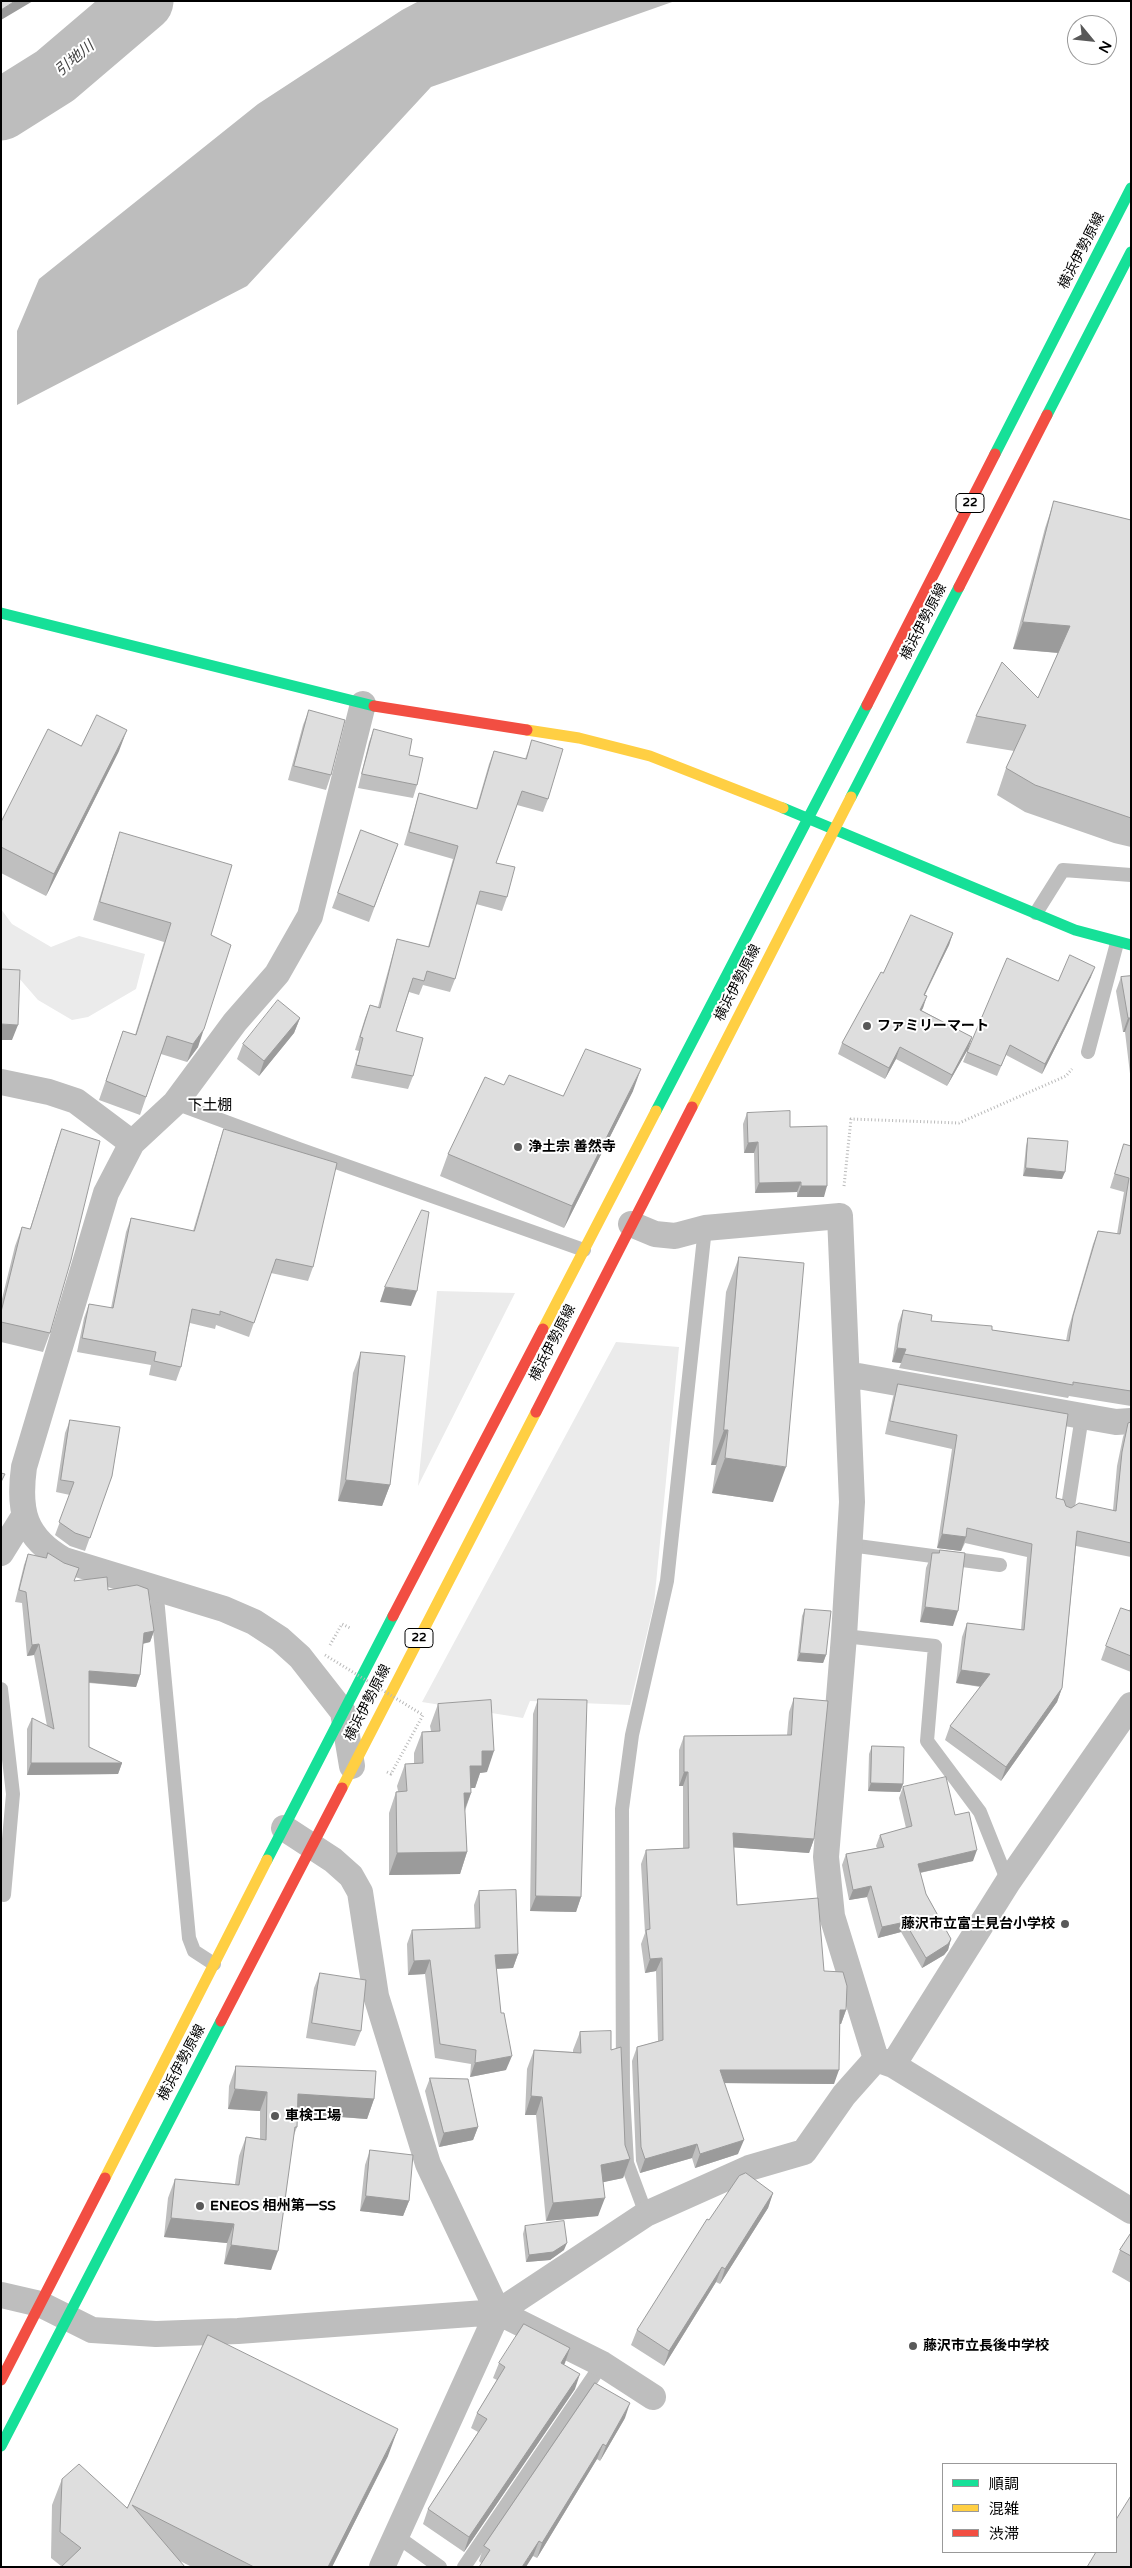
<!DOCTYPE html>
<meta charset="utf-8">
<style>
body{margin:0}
#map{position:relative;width:1132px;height:2568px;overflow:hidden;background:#fff;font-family:"Varela Round","Noto Sans JP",sans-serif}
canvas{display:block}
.frame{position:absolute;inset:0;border:2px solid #000;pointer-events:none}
.legend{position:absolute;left:942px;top:2463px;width:175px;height:90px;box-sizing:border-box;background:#fff;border:1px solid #999;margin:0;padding:6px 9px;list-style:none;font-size:15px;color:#000}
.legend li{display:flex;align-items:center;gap:10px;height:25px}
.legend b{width:25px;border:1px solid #999}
.north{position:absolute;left:1067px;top:15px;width:50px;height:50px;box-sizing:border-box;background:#fff;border:1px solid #999;border-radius:50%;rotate:118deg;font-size:14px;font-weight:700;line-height:20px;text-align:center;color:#000}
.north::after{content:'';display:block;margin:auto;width:18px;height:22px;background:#595959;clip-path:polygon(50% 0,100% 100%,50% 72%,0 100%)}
</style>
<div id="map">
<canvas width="1132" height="2568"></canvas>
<div class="frame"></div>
<ul class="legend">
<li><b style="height:6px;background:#16e098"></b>順調</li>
<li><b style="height:6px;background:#ffcf43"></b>混雑</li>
<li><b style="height:6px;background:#f24e42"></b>渋滞</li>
</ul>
<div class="north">N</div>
</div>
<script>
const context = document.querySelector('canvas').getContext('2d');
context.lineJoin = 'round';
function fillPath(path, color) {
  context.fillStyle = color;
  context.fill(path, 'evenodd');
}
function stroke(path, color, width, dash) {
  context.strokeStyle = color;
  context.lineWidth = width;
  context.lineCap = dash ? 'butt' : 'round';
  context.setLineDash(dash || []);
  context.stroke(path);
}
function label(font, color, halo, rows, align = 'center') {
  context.font = font + ' "Varela Round","Noto Sans JP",sans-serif';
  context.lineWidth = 4;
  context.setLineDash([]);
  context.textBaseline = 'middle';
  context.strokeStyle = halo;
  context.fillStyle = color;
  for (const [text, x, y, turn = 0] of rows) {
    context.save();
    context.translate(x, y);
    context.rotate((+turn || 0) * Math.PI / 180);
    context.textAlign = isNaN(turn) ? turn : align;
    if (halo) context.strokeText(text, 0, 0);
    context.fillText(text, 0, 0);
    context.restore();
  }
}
fillPath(new Path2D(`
 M1 909 12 924 51 947 79 936 145 954 136 989 88 1017 72 1020 38 1000 18 977 1 975Z
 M437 1291 515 1293 418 1486Z
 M616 1342 679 1347 654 1604 630 1705 530 1701 523 1718 422 1702Z`), '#ebebeb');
fillPath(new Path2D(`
 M419 1H675L431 87 247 286 17 405V331L39 279 258 104 402 10Z`), '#bdbdbd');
stroke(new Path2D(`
 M1 110 55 76 143 1`), '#bdbdbd', 61);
stroke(new Path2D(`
 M844 1186 851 1119 959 1123 1066 1076 1072 1069
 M330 1645 342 1624 350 1628
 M387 1772 391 1774 423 1715`), '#b9b9b9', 3, [1, 2.5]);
stroke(new Path2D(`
 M1036 913 1063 870 1131 875
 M1088 1052 1117 943
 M175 1103 299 1149 584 1250
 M1067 1513 1082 1416
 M850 1545 1000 1565
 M156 1587 189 1938 194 1951 214 1964
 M844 1636 935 1646 927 1741 980 1812 1008 1882
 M1 1689 13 1794 4 1895
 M646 2214 627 2163 623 2093 622 1809 632 1735 667 1581 705 1228
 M395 2535 440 2567
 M464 2567 602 2364`), '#bebebe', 14);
stroke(new Path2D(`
 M1 1082 49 1092 76 1101 132 1143
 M631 1224 655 1234 675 1236 705 1228 840 1216 852 1502 844 1636 826 1857 832 1916 876 2059
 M847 1374 1082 1416 1116 1422 1131 1421
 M1 1553 24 1516
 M352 1766 343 1712 300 1657 280 1639 254 1622 224 1609 64 1560C24 1537 18 1511 24 1467L106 1193 132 1143 175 1103 235 1022 277 974 310 916 363 704
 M284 1828 333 1860 351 1876 360 1892 376 1996 428 2164 498 2312 382 2567
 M893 2065 1008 1882 1131 1705
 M1 2295 40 2304 92 2330 156 2334 238 2331 498 2312 646 2214 749 2168 804 2152 844 2095 876 2059 893 2065 1131 2211
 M498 2312 602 2364 653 2397`), '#bebebe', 26);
stroke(new Path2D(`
 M1047 415 1131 252
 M995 454 1131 188
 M1 613 374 706
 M851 797 959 587
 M783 808 1075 930 1131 945
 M656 1111 867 705
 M267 1860 393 1616
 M1 2446 221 2021`), '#16e098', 11);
stroke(new Path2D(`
 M527 730 579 738 650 756 783 808
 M692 1107 851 797
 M543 1329 656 1111
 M342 1788 536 1412
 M105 2178 267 1860`), '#ffcf43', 11);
stroke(new Path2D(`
 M959 587 1047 415
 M867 705 995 454
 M374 706 527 730
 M536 1412 692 1107
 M393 1616 543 1329
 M221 2021 342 1788
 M1 2380 105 2178`), '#f24e42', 11);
stroke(new Path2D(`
 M325 1655 423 1715`), '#b9b9b9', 3, [1, 2.5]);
fillPath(new Path2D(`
 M1054 501 1131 520V847L1114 843 1025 812 997 795 1006 768 1014 751 966 743 976 716 1038 698 1058 653 1013 649 1045 528Z
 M309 710 331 775 326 790 288 780 303 725Z
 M374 729 409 755 417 785 413 798 358 788 369 742Z
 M532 740 548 799 543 812 517 805 496 863 507 897 502 911 476 904 455 979 450 992 423 985 419 995 409 992 396 1031 413 1076 408 1089 351 1078 359 1051 355 1050 365 1018 370 1005 378 1007 393 953 397 939 428 947 453 859 404 845 415 807 419 793 476 809 489 764 494 751 525 759Z
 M119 751 46 896 1 873V822Z
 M361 830 398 844 369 922 332 908Z
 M120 832 211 935 198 1047 187 1062 161 1054 140 1115 99 1100 123 1031 135 1035 164 942 93 920 114 850Z
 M953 933 949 945 925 995 923 1008 921 1010 972 1037 968 1049 947 1086 896 1059 885 1079 838 1054 842 1043 883 973Z
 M1131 976V1082L1125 1032H1123L1116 991 1121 977Z
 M1091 977 1042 1074 1006 1055 997 1076 963 1062 967 1052 1058 981Z
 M300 1018 294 1033 259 1076 237 1059 243 1044Z
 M504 1085 563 1096 633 1091 564 1228 440 1176 448 1154Z
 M747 1113 790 1127 824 1197H797V1192L755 1193 754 1153H744L743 1124Z
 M62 1129 50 1333 43 1352 1 1342V1303L15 1246 22 1227 30 1229 55 1148Z
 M224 1129 313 1267 308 1281 271 1273 249 1337 216 1325 215 1329 190 1323 181 1367 176 1381 149 1375 151 1365 77 1352 84 1318 89 1304 111 1308 126 1232 131 1218 193 1231 219 1143Z
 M1028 1138 1062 1179 1023 1176 1026 1146Z
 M1124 1144 1131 1146V1406L1069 1396 1068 1398 899 1368 901 1363 892 1362 898 1324 903 1310 931 1321 1066 1341 1068 1330 1093 1244 1098 1231 1117 1234 1124 1192 1110 1188Z
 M739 1257 773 1502 712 1493 716 1465H711L726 1292Z
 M361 1352 390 1485 382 1506 338 1501 353 1373Z
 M898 1384 1056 1498 1066 1506 1071 1508 1113 1510 1117 1466 1123 1437 1128 1423 1131 1422V1557L1076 1546 1062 1688 1057 1702 1001 1781 945 1740 950 1726 980 1687 956 1683 962 1637 967 1623 1021 1630 1027 1557 965 1543 961 1551 937 1548 952 1449 885 1434 893 1397Z
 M70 1420 112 1476 85 1551 70 1546 55 1535 70 1495 56 1492 65 1433Z
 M940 1550 953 1626 920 1622 926 1568 932 1553H938Z
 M28 1554 74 1581 108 1590 154 1631 150 1642 143 1644 140 1675 136 1687 89 1683V1747L122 1763 118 1774 27 1775V1729L32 1718 47 1726 34 1655 27 1656 22 1603 15 1602 24 1565Z
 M1131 1607V1672L1101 1660 1106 1646 1129 1611Z
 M805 1609 826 1655 823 1663 797 1661 802 1616Z
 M794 1698 814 1839 809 1853 733 1847 737 1905 824 1971 846 2010 841 2024H840L834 2084 724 2083 738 2154 695 2168 692 2158 640 2173 636 2161 632 2061 637 2047 658 2041 656 1971 645 1973 641 1944 645 1933 641 1864 646 1850 683 1848V1786H679V1750L684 1736 787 1735 789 1712Z
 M538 1699 581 1897 576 1912 530 1911 533 1714Z
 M438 1704 487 1772 480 1773 475 1788H471V1793L465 1811 467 1852 460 1874 389 1875V1813L396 1792 398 1791 397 1786 405 1764H414V1753L422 1732 431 1731 430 1726Z
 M872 1746 903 1784 900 1792 868 1791 869 1754Z
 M903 1787 955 1815 973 1861 920 1873 926 1894 951 1939 948 1950 944 1955 922 1968 901 1932 878 1938 867 1897 849 1900 842 1865 846 1854 877 1848 876 1846 880 1835 906 1828 899 1798Z
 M479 1891 518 1954 513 1968 496 1969 506 2070 470 2077 471 2064 435 2058 425 1974 408 1975 407 1944 412 1930 475 1928 474 1905Z
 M320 1973 361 2031 355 2046 306 2038 314 1988Z
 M580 2032 611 2050 625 2145 630 2159 623 2178 603 2182 598 2216 546 2221 536 2115H525L527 2069 534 2050 573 2052V2050Z
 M236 2066 374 2099 367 2119 297 2114V2127L294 2135 271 2270 224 2264 227 2243 164 2237 168 2198 175 2179 235 2184 239 2156 246 2137 260 2139V2111L228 2109 229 2086Z
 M430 2078 478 2127 473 2140 439 2147 425 2091Z
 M370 2150 409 2201 403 2216 360 2211 365 2165Z
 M773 2193 768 2208 720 2284 716 2282 664 2366 631 2345 637 2330 709 2220Z
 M525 2226 564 2250 550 2260 526 2262 523 2234Z
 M1131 2233V2283L1112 2272 1120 2250Z
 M208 2335 388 2456 332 2567H192L180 2561 61 2566 51 2558 52 2505 62 2479 127 2508Z
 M499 2363H565L564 2364 575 2389 464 2552 423 2524 428 2509 478 2432 471 2428 477 2413 497 2380 493 2378Z
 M625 2418 600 2461 597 2459 537 2558 533 2556 481 2563 479 2561 484 2546Z`), '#bfbfbf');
fillPath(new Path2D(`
 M15 1H33L1 20V10Z
 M1023 622 1070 626 1060 653 1013 649Z
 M127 730 119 751 46 896 54 874Z
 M953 933 949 945 919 1006 924 995Z
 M1095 967 1091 977 1042 1074 1045 1064Z
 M927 996 923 1008 916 1021 920 1010Z
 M300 1018 294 1033 259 1076 264 1061Z
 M1128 1018H1130L1125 1032H1123Z
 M1 1024 18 1025 12 1040H1Z
 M204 1029 198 1047 187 1062 193 1044Z
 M972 1037 968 1049 947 1086 952 1075Z
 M900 1047 896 1059 885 1079 889 1068Z
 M641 1069 633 1091 564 1228 572 1206Z
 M758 1142 754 1153H744L748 1143Z
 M1026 1168 1065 1172 1062 1179 1023 1176Z
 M801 1182 797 1192 755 1193 759 1183Z
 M801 1186H827L824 1197H797Z
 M385 1287 417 1291 411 1306 380 1302Z
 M897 1348 906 1349 901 1363 892 1362Z
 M724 1430H728L716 1465H711Z
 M725 1458 786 1467 773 1502 712 1493Z
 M346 1480 390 1485 382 1506 338 1501Z
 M942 1534 966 1537 961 1551 937 1548Z
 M925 1607 958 1611 953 1626 920 1622Z
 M154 1631 150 1642 140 1644 144 1633Z
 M39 1644 34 1655 27 1656 32 1645Z
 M800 1653 826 1655 823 1663 797 1661Z
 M961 1670 990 1674 985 1687 956 1683Z
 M89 1671 140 1675 136 1687 85 1682Z
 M1062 1688 1057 1702 1001 1781 1006 1767Z
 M482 1751H494L487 1772 480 1773 475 1788H463L470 1766Z
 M31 1763H122L118 1774 27 1775Z
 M684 1772H688L683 1786H679Z
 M871 1783 903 1784 900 1792 868 1791Z
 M464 1793H471L463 1814Z
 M733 1833 814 1839 809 1853 728 1847Z
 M977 1850 973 1861 914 1874 918 1864Z
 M467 1852 460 1874 389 1875 397 1853Z
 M871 1886 867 1897 849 1900 853 1890Z
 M536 1896 581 1897 576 1912 530 1911Z
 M905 1922 901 1932 878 1938 882 1927Z
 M951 1939 948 1950 944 1955 922 1968 926 1958Z
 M518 1954 513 1968 490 1969 495 1955Z
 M662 1958 656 1971 645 1973 650 1959Z
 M430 1960 425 1974 408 1975 414 1961Z
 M840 2010H846L841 2024H835Z
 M512 2056 506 2070 470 2077 475 2063Z
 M720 2070H839L834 2084 715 2083Z
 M235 2089 267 2092 260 2111 228 2109Z
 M298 2094 374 2099 367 2119 291 2113Z
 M531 2096 542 2097 536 2115H525Z
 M478 2127 473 2140 439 2147 444 2133Z
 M744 2140 738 2154 695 2168 700 2154Z
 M697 2144 692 2158 640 2173 645 2159Z
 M630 2159 623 2178 595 2184 601 2165Z
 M773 2193 768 2208 720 2284 725 2269Z
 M366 2196 409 2201 403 2216 360 2211Z
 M605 2198 598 2216 546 2221 553 2203Z
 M171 2218 234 2224 227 2243 164 2237Z
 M567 2243 564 2250 550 2260 526 2262 529 2255Z
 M231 2245 278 2251 271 2270 224 2264Z
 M722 2267 716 2282 664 2366 669 2351Z
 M570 2348 565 2363 555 2378 561 2363Z
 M580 2374 575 2389 464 2552 469 2537Z
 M630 2403 625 2418 600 2461 606 2446Z
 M398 2429 388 2456 332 2567H328Z
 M603 2444 597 2459 537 2558 542 2543Z
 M539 2541 533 2556 526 2567H522Z`), '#9b9b9b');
const building = new Path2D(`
 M1 1H15L1 10Z
 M1054 501 1131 520V818L1035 785 1006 768 1026 725 976 716 1002 662 1038 698 1070 626 1023 622Z
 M309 710 345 720 331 775 294 766Z
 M97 715 127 730 54 874 1 847V822L48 729 81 746Z
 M374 729 412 739 409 755 423 758 417 785 362 774Z
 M532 740 563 749 548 799 522 791 496 863 515 867 507 897 480 891 455 979 427 971 424 981 413 978 396 1031 423 1038 413 1076 356 1065 363 1038 360 1037 370 1005 380 1008 397 939 429 947 458 846 409 832 419 793 477 809 494 751 526 759Z
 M361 830 398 844 374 907 338 893Z
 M120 832 232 865 211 935 231 945 204 1029 193 1044 167 1036 146 1097 106 1081 123 1031 136 1035 171 923 100 902Z
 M911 915 953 933 924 995 927 996 920 1010 972 1037 952 1075 900 1047 889 1068 842 1043 881 972 883 973Z
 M1070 955 1095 967 1045 1064 1010 1045 1001 1066 967 1052 1007 958 1058 981Z
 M1 969 20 970 18 1025 1 1024Z
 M1131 976V1022L1130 1018H1128L1121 977Z
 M278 1000 300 1018 264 1061 243 1044Z
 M586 1049 641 1069 572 1206 448 1154 485 1077 504 1085 509 1075 563 1096Z
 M790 1111V1127L827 1126V1186H801V1182L759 1183 758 1142 748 1143 747 1113Z
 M62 1129 100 1141 71 1260 50 1333 1 1322V1312L22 1227 30 1229Z
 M224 1129 337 1163 313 1267 276 1259 254 1323 220 1311V1315L192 1309 181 1367 154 1361 156 1352 82 1338 89 1304 113 1308 131 1218 194 1231Z
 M1028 1138 1068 1141 1065 1172 1026 1168Z
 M1124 1144 1131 1146V1391L1073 1382V1385L904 1354 906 1349 897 1348 903 1310 932 1315 931 1321 992 1326V1330L1069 1341 1073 1316 1098 1231 1120 1234 1129 1178 1115 1174Z
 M422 1210 429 1212 417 1291 385 1287Z
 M739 1257 804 1263 786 1467 725 1458 728 1430H724Z
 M361 1352 405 1356 390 1485 346 1480Z
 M898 1384 1068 1414 1056 1498 1064 1500 1066 1506 1071 1508 1079 1503 1116 1511 1122 1452 1128 1423 1131 1422V1543L1077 1531 1062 1688 1006 1767 950 1726 990 1674 961 1670 967 1623 1024 1630 1032 1544 967 1528 966 1537 942 1534 957 1435 890 1421Z
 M70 1420 120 1427 112 1476 90 1538 75 1533 59 1522 74 1482 61 1480Z
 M1 1473 5 1474 1 1482Z
 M940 1550 965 1553 958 1611 925 1607 932 1553H939Z
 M48 1553 64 1563 79 1568 74 1581 107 1577 108 1590 137 1585 148 1589 154 1631 144 1633 140 1675 89 1671V1747L122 1763H31L32 1718 54 1729 39 1644 32 1645 26 1592 19 1590 28 1554 46 1558Z
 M1121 1608 1130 1611 1131 1609V1656L1106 1646Z
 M805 1609 831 1611 826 1655 800 1653Z
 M794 1698 828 1701 814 1839 733 1833 737 1905 818 1898 824 1971 843 1972 847 1986 846 2010H840L839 2070H720L744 2140 700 2154 697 2144 645 2159 641 2147 637 2047 663 2040 662 1958 650 1959 646 1930 650 1929 646 1850 689 1848 688 1772H684V1736L791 1735Z
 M538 1699 587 1700 581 1897 536 1896Z
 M491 1700 494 1751H482V1766H470L471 1793H464L467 1852 397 1853 396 1792 407 1791 405 1764 423 1763 422 1732 440 1731 438 1704Z
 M872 1746 904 1747 903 1784 871 1783Z
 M946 1777 955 1815 969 1812 977 1850 918 1864 926 1894 951 1939 948 1944 926 1958 905 1922 882 1927 871 1886 853 1890 846 1854 884 1847 880 1835 912 1826 903 1787Z
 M516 1890 518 1954 495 1955 501 2013H504L512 2056 475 2063 476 2050 440 2044 430 1960 414 1961 412 1930 480 1928 479 1891Z
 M320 1973 366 1980 361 2031 312 2023Z
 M611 2031V2050L621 2047 625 2145 630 2159 601 2165 605 2198 553 2203 542 2097 531 2096 534 2050 581 2053 580 2032Z
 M236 2066 376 2071 374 2099 298 2094 297 2127H295L278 2251 231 2245 234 2224 171 2218 175 2179 239 2185 246 2137 266 2140 267 2092 235 2089Z
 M430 2078 468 2079 478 2127 444 2133Z
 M370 2150 413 2155 409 2201 366 2196Z
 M746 2173 773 2193 725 2269 722 2267 669 2351 637 2330 707 2219 709 2220 739 2176Z
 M564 2221 567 2243 553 2252 529 2255 525 2226Z
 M1131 2233V2256L1120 2250Z
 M524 2324 570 2348 561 2363 580 2374 469 2537 428 2509 487 2419 477 2413 505 2367 499 2363Z
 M208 2335 398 2429 328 2567H254L132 2505 185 2567H61L81 2548 60 2532 62 2479 79 2464 127 2508Z
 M595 2383 630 2403 606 2446 603 2444 542 2543 539 2541 522 2567H479L490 2550 484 2546Z
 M1131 2496V2567H1087L1096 2552H1116V2520Z`);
fillPath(building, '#dedede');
stroke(building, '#9b9b9b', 1);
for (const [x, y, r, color] of [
 [867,1026,5,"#595959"],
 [518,1147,5,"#595959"],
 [1065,1924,5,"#595959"],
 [275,2116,5,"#595959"],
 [200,2206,5,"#595959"],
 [913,2346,5,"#595959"]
]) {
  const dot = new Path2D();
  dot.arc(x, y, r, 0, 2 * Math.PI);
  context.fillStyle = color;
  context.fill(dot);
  stroke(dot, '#fff', 2);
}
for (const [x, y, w] of [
 [970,503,28],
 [419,1638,28]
]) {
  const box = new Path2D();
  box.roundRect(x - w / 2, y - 9.5, w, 19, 4);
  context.fillStyle = '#fff';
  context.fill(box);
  stroke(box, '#000', 1);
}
label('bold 12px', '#000', null, [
 ["22",970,503],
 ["22",419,1638]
]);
label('14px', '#000', '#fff', [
 ["横浜伊勢原線",1082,251,-63],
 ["横浜伊勢原線",924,622,-63],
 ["横浜伊勢原線",738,983,-63],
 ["横浜伊勢原線",553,1343,-63],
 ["横浜伊勢原線",368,1703,-63],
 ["横浜伊勢原線",182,2063,-62]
]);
label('bold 14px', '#000', '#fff', [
 ["ファミリーマート",877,1026],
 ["浄土宗 善然寺",528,1147],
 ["藤沢市立富士見台小学校",1055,1924,"right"],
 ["車検工場",285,2116],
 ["ENEOS 相州第一SS",210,2206],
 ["藤沢市立長後中学校",923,2346]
], 'left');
label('italic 15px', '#424242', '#fff', [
 ["引地川",75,59,-40]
]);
label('15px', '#000', '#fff', [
 ["下土棚",210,1106]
]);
</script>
